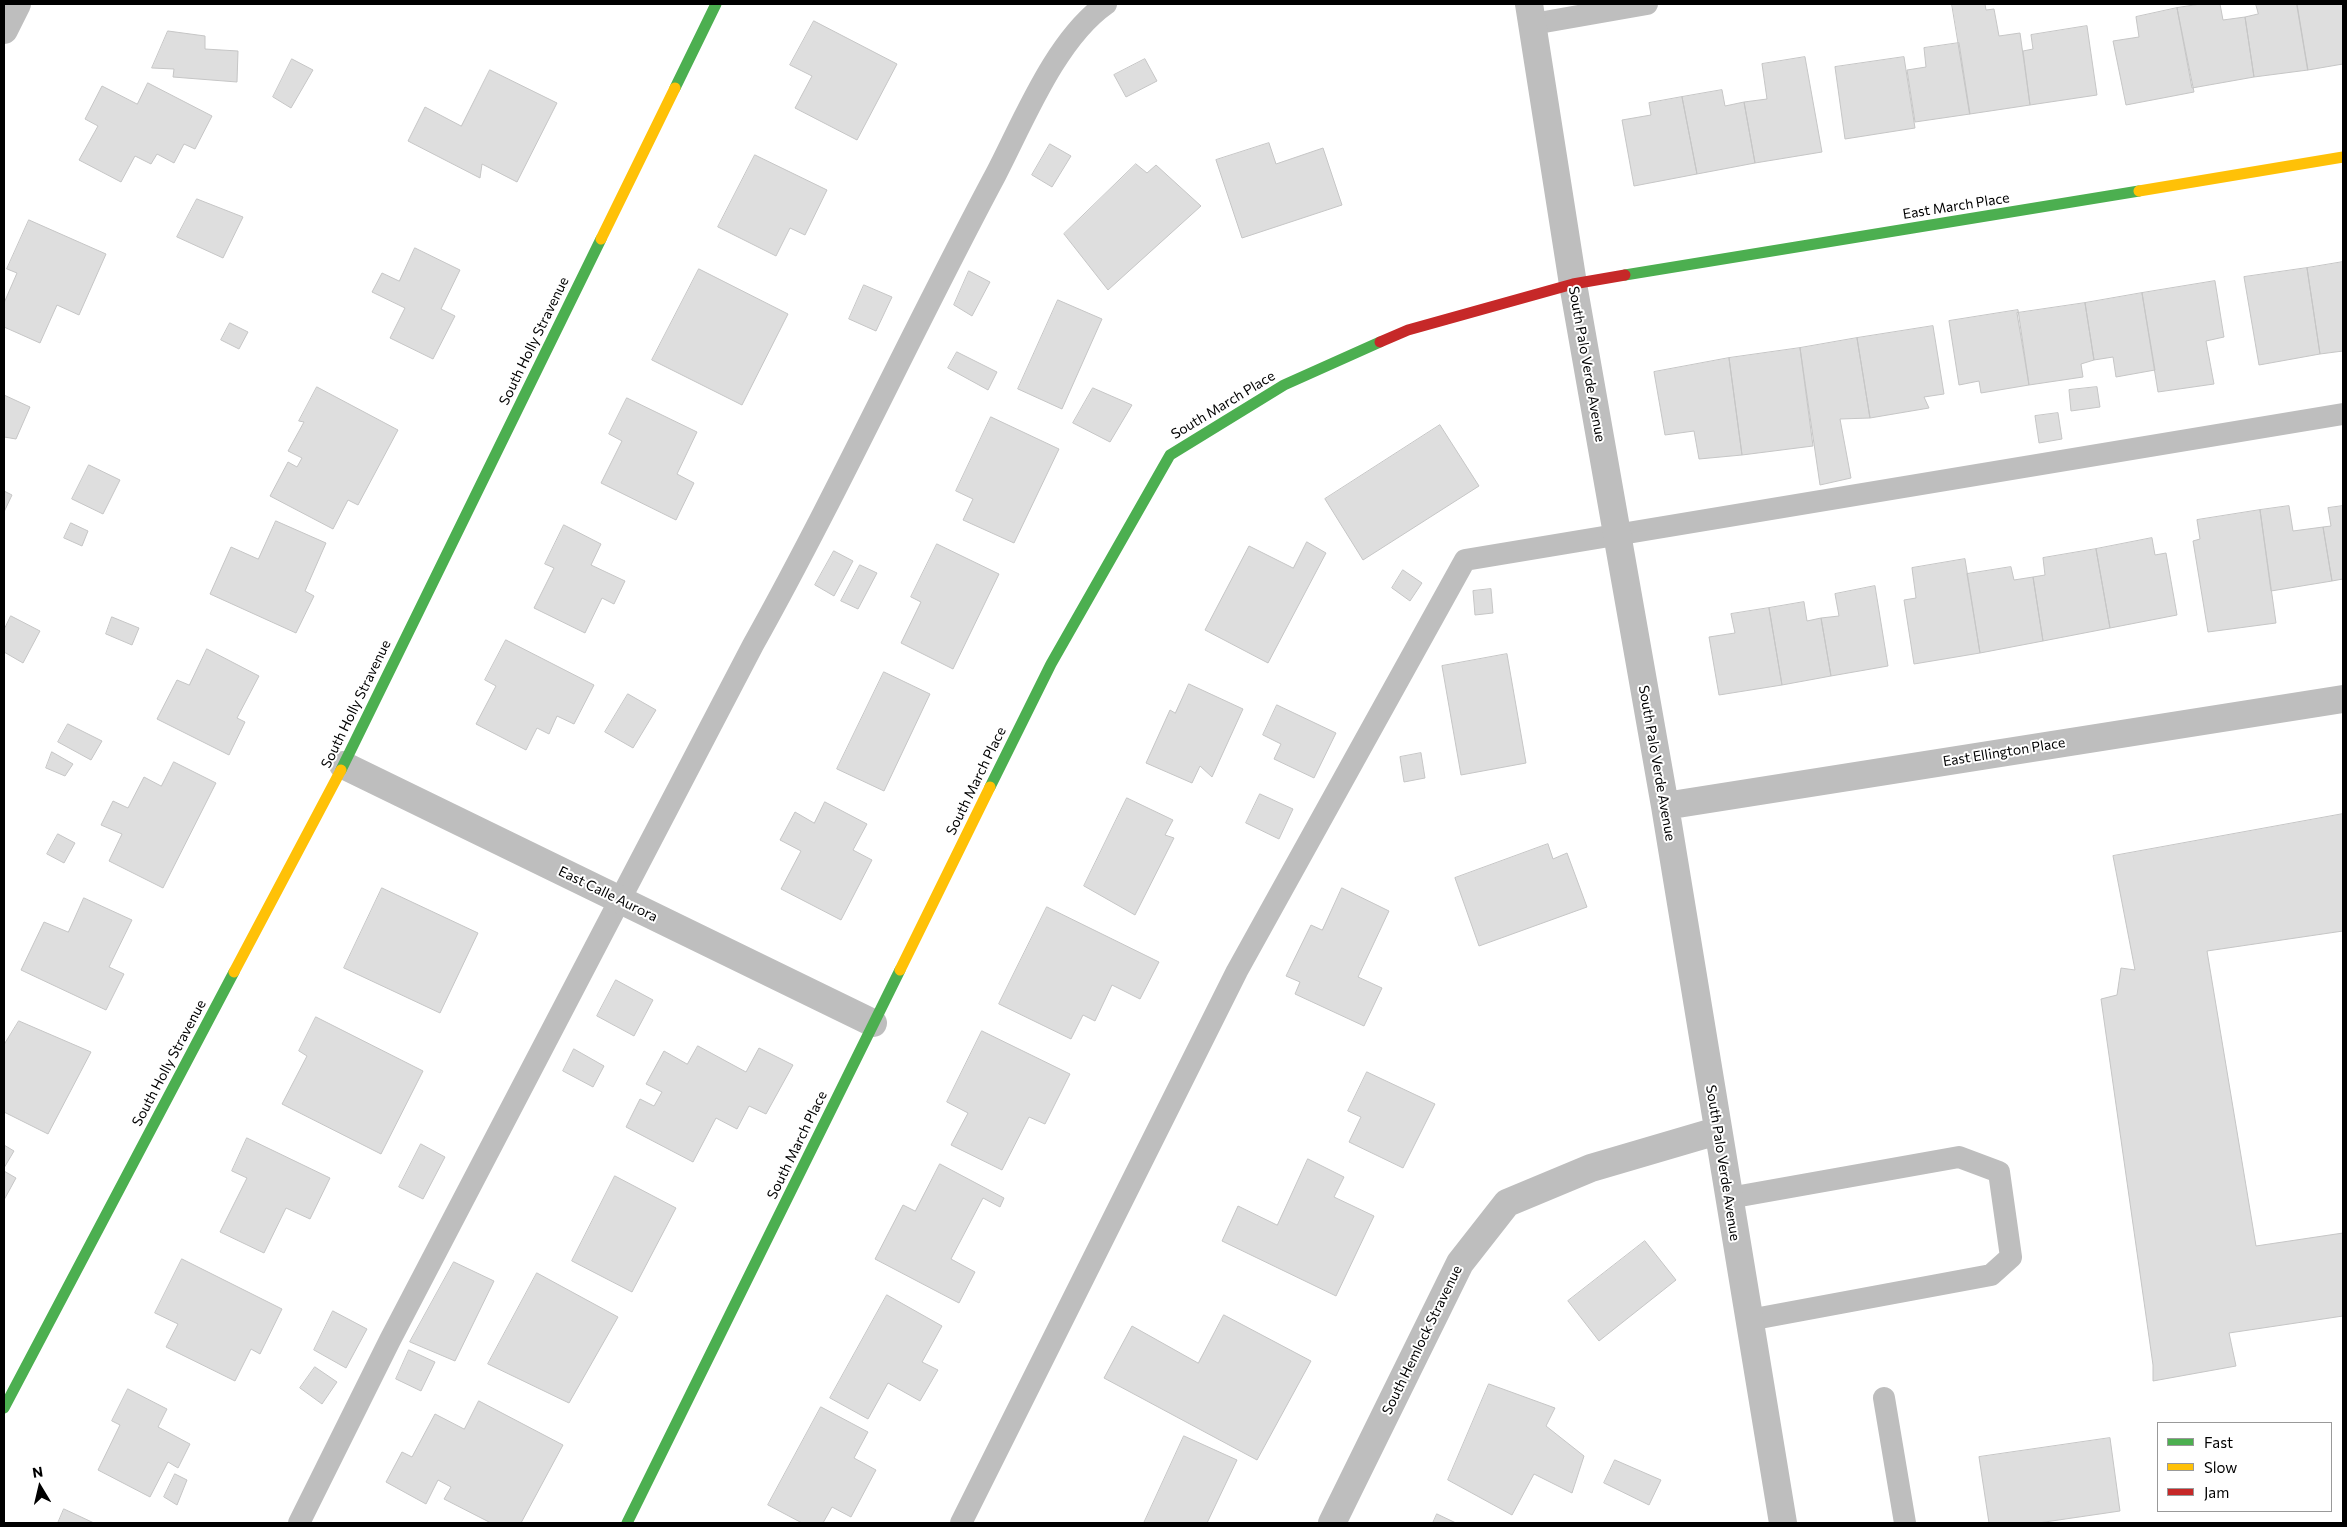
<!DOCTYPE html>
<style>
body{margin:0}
#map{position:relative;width:2347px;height:1527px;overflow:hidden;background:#fff;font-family:Commissioner,sans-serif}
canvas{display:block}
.frame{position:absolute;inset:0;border:5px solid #000;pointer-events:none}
.legend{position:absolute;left:2157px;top:1422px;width:175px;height:90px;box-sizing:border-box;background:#fff;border:1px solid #999;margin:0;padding:6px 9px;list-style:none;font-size:15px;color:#000}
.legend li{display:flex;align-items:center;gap:10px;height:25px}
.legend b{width:25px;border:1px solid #999}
.north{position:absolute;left:15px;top:1462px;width:50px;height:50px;-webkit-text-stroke:4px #fff;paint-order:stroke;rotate:351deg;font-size:14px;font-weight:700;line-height:20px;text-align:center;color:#000}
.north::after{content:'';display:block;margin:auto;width:18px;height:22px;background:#000;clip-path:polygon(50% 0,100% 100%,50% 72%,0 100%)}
</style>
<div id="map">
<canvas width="2347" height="1527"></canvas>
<div class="frame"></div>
<ul class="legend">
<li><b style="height:6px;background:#4caf50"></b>Fast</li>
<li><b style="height:6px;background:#ffc107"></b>Slow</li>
<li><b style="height:6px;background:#c62828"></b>Jam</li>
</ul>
<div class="north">N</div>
</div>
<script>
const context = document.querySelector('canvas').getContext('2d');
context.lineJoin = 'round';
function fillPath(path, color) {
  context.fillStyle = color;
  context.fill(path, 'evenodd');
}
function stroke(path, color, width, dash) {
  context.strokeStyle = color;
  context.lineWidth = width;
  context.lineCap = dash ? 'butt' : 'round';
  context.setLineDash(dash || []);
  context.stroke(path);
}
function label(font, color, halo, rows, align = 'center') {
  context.font = font + ' Commissioner,sans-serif';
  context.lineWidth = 4;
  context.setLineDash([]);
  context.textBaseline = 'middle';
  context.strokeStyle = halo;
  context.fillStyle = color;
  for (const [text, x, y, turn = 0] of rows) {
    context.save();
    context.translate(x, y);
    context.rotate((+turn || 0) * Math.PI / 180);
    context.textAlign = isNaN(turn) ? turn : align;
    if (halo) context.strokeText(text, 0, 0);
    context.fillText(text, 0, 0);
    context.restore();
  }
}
const building = new Path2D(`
 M1952 4H1985L1986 10 1994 9 1999 36 2020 33 2030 105 1970 114Z
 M2201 4H2220L2223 20 2245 17 2254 77 2192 88 2177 8Z
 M2256 4H2297L2308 70 2254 77 2245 17 2258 14Z
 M2297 4H2343V64L2308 70Z
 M2177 8 2194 92 2126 105 2113 41 2139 37 2136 17Z
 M814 21 897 64 857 140 795 108 812 76 790 65Z
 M2087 26 2097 95 2030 105 2023 51 2033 49 2031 35Z
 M168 31 205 36V49L238 51 237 82 173 77 174 69 152 68Z
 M1959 43 1970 114 1915 122 1907 70 1926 67 1924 48Z
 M1805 57 1822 152 1755 163 1744 102 1767 99 1762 64Z
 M1904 57 1915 128 1845 139 1835 67Z
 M292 59 313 70 291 108 273 97Z
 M1145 59 1157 81 1126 97 1114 75Z
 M490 70 557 103 517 182 482 164 480 178 408 141 425 107 461 126Z
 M148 83 212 116 195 149 184 144 174 163 157 154 151 164 135 156 121 182 79 160 98 126 85 119 102 86 137 104Z
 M1722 90 1725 106 1744 102 1755 163 1697 174 1682 97Z
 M1682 97 1697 174 1634 186 1622 120 1651 115 1649 103Z
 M1269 143 1276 164 1323 148 1342 205 1242 238 1216 160Z
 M1050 144 1071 156 1052 187 1032 175Z
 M755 155 827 190 805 235 790 228 776 256 718 227Z
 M1136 164 1147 173 1156 165 1201 206 1108 290 1064 234Z
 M197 199 243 217 223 258 177 237Z
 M29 220 106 254 79 315 57 305 40 343 4 327V303L17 273 7 269Z
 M415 248 460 270 441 309 455 316 433 359 390 338 405 308 372 292 382 273 399 281Z
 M2343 262V351L2320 354 2307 268Z
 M2307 268 2320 354 2259 365 2244 277Z
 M699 269 788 314 742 405 652 360Z
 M969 271 990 282 972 316 954 305Z
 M2215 281 2224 337 2206 341 2214 384 2158 392 2142 293Z
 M864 285 892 297 876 331 849 319Z
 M2142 293 2155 370 2116 377 2113 357 2094 360 2085 303Z
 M1058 300 1102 319 1062 409 1018 389Z
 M2085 303 2094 360 2081 364 2083 377 2029 385 2017 313Z
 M2018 310 2029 385 1981 393 1979 381 1959 385 1949 321Z
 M230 323 248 332 239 349 221 340Z
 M1933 326 1944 394 1924 397 1929 408 1870 418 1857 338Z
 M1857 338 1870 418 1840 419 1851 478 1820 485 1800 348Z
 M1800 348 1813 446 1742 455 1729 358Z
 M957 352 997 372 988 390 948 368Z
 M1729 358 1742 455 1699 459 1694 431 1665 435 1654 372Z
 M317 387 398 430 358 505 348 500 333 529 270 496 288 462 297 467 302 458 288 451 304 422 299 421Z
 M2097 387 2100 407 2071 411 2069 390Z
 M1093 388 1132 405 1110 442 1073 423Z
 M4 395 30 407 16 439 4 437Z
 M627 398 697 432 677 474 694 483 676 520 601 483 622 441 609 434Z
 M2058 413 2062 439 2039 443 2035 416Z
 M991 417 1059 449 1014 543 963 520 973 499 956 491Z
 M1440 425 1479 486 1363 560 1325 499Z
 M89 465 120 480 103 514 72 499Z
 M4 491 12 495 4 512Z
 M2289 506 2293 531 2323 527 2332 581 2271 591 2260 510Z
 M2343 506V579L2332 581 2323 527 2331 526 2328 508Z
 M2260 510 2276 623 2208 632 2193 541 2200 539 2197 520Z
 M276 521 326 543 305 591 314 596 296 633 210 594 231 547 258 559Z
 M71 523 88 531 82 546 64 538Z
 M564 525 601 544 591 565 625 581 614 604 602 598 585 633 534 608 554 568 545 564Z
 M2152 538 2155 555 2166 553 2177 615 2110 628 2096 549Z
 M1307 542 1326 553 1268 663 1205 630 1249 546 1293 568Z
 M937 544 999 574 953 669 901 643 921 602 911 597Z
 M2096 549 2110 628 2043 641 2033 577 2045 575 2043 558Z
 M834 551 853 561 834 596 815 585Z
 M1965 559 1980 653 1914 664 1904 600 1916 598 1912 568Z
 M860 565 877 573 858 609 841 601Z
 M2011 567 2014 580 2033 577 2043 641 1980 653 1967 574Z
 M1403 570 1422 583 1410 601 1392 588Z
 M1875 586 1888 666 1831 676 1821 618 1839 616 1835 594Z
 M1491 589 1493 613 1475 615 1473 591Z
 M1804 602 1807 621 1821 618 1831 676 1782 685 1769 608Z
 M1769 608 1782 685 1719 695 1709 637 1735 633 1731 614Z
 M11 616 40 631 23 663 4 652V630Z
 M112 617 139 628 132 645 106 634Z
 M506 640 594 685 574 724 557 716 549 734 537 728 526 750 476 724 496 686 485 680Z
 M207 649 259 676 237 718 245 722 229 755 157 719 177 680 189 685Z
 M1507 654 1526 763 1461 775 1442 666Z
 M884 672 930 694 884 791 837 769Z
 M1189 684 1243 709 1212 777 1200 766 1192 783 1146 763 1170 710 1175 713Z
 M628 694 656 710 633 748 605 732Z
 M1277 705 1336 733 1314 778 1274 759 1281 744 1263 735Z
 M68 724 102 741 91 760 58 742Z
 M52 752 73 764 65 776 46 768Z
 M1421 753 1425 778 1404 782 1400 757Z
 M174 762 216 783 163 888 109 861 122 834 101 825 113 801 128 808 144 777 161 786Z
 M1260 794 1293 809 1279 839 1246 823Z
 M1127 798 1173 820 1165 835 1174 838 1135 915 1084 886Z
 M825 802 867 824 853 850 872 860 841 920 781 889 801 851 780 840 795 812 814 823Z
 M2343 814V931L2207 951 2256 1246 2343 1233V1316L2229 1333 2236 1366 2153 1381V1365L2101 999 2117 995 2121 968 2135 970 2113 856Z
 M58 834 75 843 64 863 47 854Z
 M1548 844 1553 859 1567 853 1587 907 1479 946 1455 878Z
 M382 888 478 933 440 1013 344 968Z
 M1342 888 1389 911 1358 977 1382 988 1364 1026 1295 994 1300 982 1286 976 1311 925 1322 930Z
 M84 898 132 920 109 967 124 974 106 1010 21 970 44 922 68 932Z
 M1047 907 1159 962 1140 999 1112 985 1095 1021 1083 1015 1071 1039 999 1004Z
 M616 980 653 1000 634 1036 597 1016Z
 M316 1017 423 1071 381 1154 282 1104 307 1056 299 1051Z
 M19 1021 91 1052 48 1134 4 1112V1045Z
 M982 1031 1070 1074 1045 1124 1029 1117 1002 1170 951 1145 968 1113 947 1102Z
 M698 1046 746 1072 759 1048 793 1065 766 1114 749 1106 737 1129 716 1118 693 1162 626 1127 640 1099 654 1106 662 1092 646 1084 664 1051 687 1064Z
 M574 1049 604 1066 593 1087 563 1071Z
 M1367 1072 1435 1104 1403 1168 1349 1142 1361 1117 1348 1111Z
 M247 1138 330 1178 310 1219 286 1208 264 1253 220 1232 247 1178 232 1171Z
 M421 1144 445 1157 423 1199 399 1187Z
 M4 1145 14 1151 4 1168Z
 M1308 1159 1344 1177 1334 1197 1374 1216 1336 1296 1222 1241 1238 1206 1277 1225Z
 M940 1164 1004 1198 1000 1207 983 1198 951 1259 975 1272 959 1303 875 1259 903 1205 915 1211Z
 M4 1171 16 1178 4 1200Z
 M615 1176 676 1208 632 1292 572 1261Z
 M1645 1241 1676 1280 1599 1341 1568 1301Z
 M182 1259 282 1309 260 1354 251 1349 235 1381 166 1347 178 1324 155 1313Z
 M454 1262 494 1281 455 1361 410 1342Z
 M537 1273 618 1317 569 1403 488 1364Z
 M887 1295 942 1326 922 1362 938 1370 920 1401 888 1383 868 1419 830 1398Z
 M333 1311 367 1329 346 1368 314 1350Z
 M1224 1315 1311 1361 1257 1460 1104 1378 1132 1326 1198 1363Z
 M409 1350 435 1362 421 1391 396 1379Z
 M315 1367 337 1382 322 1404 300 1388Z
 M1489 1384 1555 1408 1546 1426 1584 1456 1572 1493 1534 1474 1512 1515 1448 1480Z
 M128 1389 167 1409 158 1427 190 1444 178 1468 168 1462 150 1497 98 1470 120 1425 112 1421Z
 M479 1401 563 1445 521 1523H491L444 1499 451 1487 438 1480 426 1504 386 1482 402 1452 412 1457 435 1414 464 1429Z
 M821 1407 868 1432 854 1458 876 1470 851 1517 832 1507 823 1523H802L768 1505Z
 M1184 1436 1237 1460 1207 1523H1144Z
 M2110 1438 2120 1511 2038 1523H1989L1979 1457Z
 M1615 1460 1661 1480 1649 1505 1604 1483Z
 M175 1474 187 1480 177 1505 164 1497Z
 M64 1509 94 1523H58Z
 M1437 1514 1456 1523H1433Z`);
fillPath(building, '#dedede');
stroke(building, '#c6c6c6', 1);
stroke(new Path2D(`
 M1533 24 1647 4
 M1729 1198 1959 1157 1999 1172 2011 1257 1991 1275 1749 1320
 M1884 1398 1905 1523
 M299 1523 390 1340 753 645C839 491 913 329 996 174 1024 120 1056 39 1106 4
 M961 1523 1237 971 1465 560 2343 414`), '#bebebe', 22);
stroke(new Path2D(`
 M1529 4 1573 284 1665 806 1783 1523
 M4 30 17 4
 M343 765 873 1023
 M1665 806 2343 699
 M1332 1523 1460 1263 1507 1203 1591 1168 1717 1131`), '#bebebe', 28);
stroke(new Path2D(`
 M675 88 716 4
 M1625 275 2139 191
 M341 770 601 239
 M990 787 1051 664 1170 455 1284 385 1380 342
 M4 1408 234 972
 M627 1523 900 970`), '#4caf50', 11);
stroke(new Path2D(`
 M2139 191 2343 157
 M601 239 675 88
 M900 970 990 787
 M234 972 341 770`), '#ffc107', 11);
stroke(new Path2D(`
 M1380 342 1408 330 1573 284 1625 275`), '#c62828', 11);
label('14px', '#000', '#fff', [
 ["East March Place",1956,206,-9],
 ["South Holly Stravenue",534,341,-64],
 ["South Palo Verde Avenue",1587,364,80],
 ["South March Place",1223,405,-31],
 ["South Holly Stravenue",356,704,-64],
 ["East Ellington Place",2004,752,-9],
 ["South Palo Verde Avenue",1657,763,80],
 ["South March Place",976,781,-64],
 ["East Calle Aurora",608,894,26],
 ["South Holly Stravenue",169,1063,-62],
 ["South March Place",797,1145,-64],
 ["South Palo Verde Avenue",1723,1163,81],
 ["South Hemlock Stravenue",1422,1340,-64]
]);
</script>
